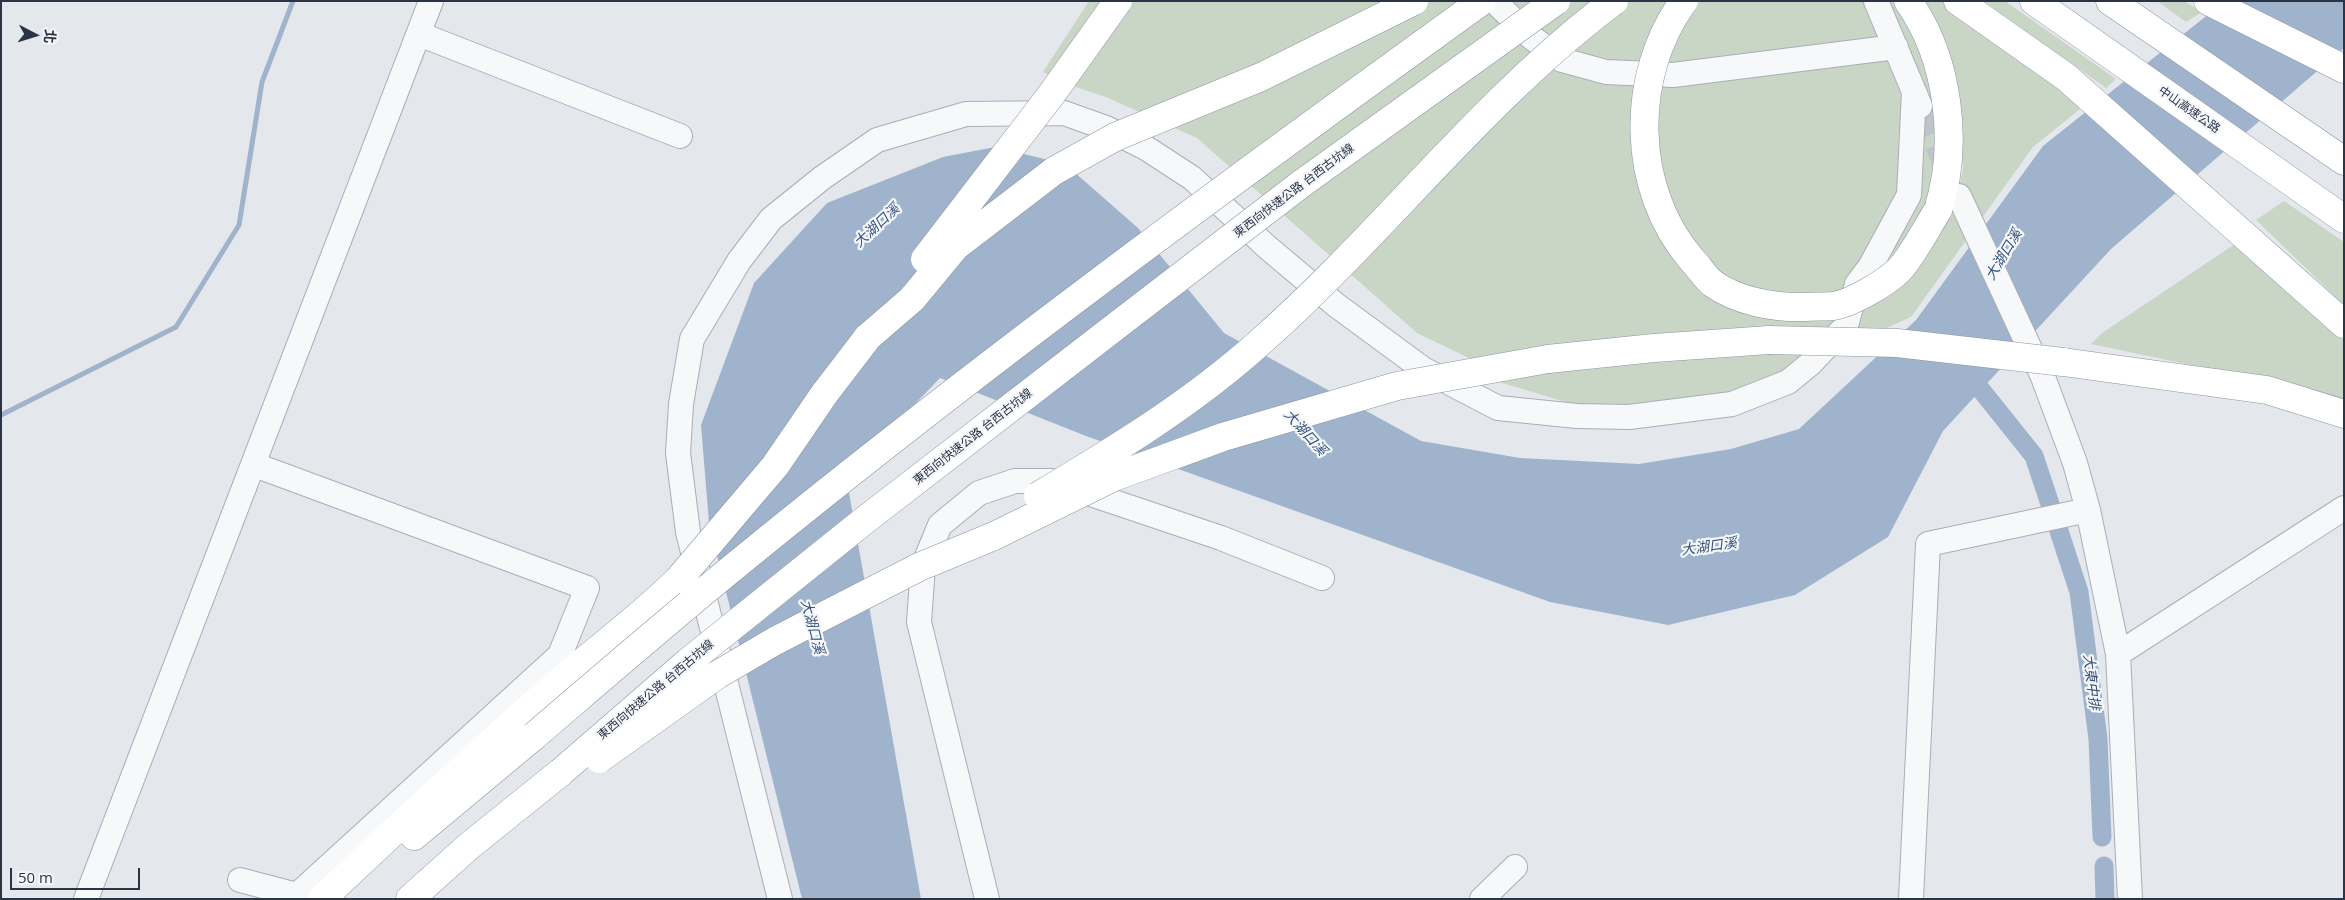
<!DOCTYPE html>
<meta charset="utf-8">
<style>
body{margin:0}
#map{position:relative;width:2345px;height:900px;overflow:hidden;background:#e4e7ec;font-family:"Open Sans","Noto Sans TC",sans-serif}
canvas{display:block}
.frame{position:absolute;inset:0;border:2px solid #2b3445;pointer-events:none}
.north{position:absolute;left:10px;top:10px;width:50px;height:50px;-webkit-text-stroke:4px #f4f6f9;paint-order:stroke;rotate:95deg;font-size:14px;font-weight:700;line-height:20px;text-align:center;color:#2b3445}
.north::after{content:'';display:block;margin:auto;width:18px;height:22px;background:#2b3445;clip-path:polygon(50% 0,100% 100%,50% 72%,0 100%)}
.scale{position:absolute;left:10px;top:868px;width:130px;height:22px;box-sizing:border-box;border:2px solid #2b3445;border-top:0;padding-left:6px;font-size:15px;line-height:18px;white-space:nowrap;color:#2b3445;-webkit-text-stroke:4px #f4f6f9;paint-order:stroke}
</style>
<div id="map">
<canvas width="2345" height="900"></canvas>
<div class="frame"></div>
<div class="north">北</div>
<div class="scale">50 m</div>
</div>
<script>
const context = document.querySelector('canvas').getContext('2d');
context.lineJoin = 'round';
function fillPath(path, color) {
  context.fillStyle = color;
  context.fill(path, 'evenodd');
}
function stroke(path, color, width, dash) {
  context.strokeStyle = color;
  context.lineWidth = width;
  context.lineCap = dash ? 'butt' : 'round';
  context.setLineDash(dash || []);
  context.stroke(path);
}
function label(font, color, halo, rows, align = 'center') {
  context.font = font + ' "Open Sans","Noto Sans TC",sans-serif';
  context.lineWidth = 4.5;
  context.setLineDash([]);
  context.textBaseline = 'middle';
  context.strokeStyle = halo;
  context.fillStyle = color;
  for (const [text, x, y, turn = 0] of rows) {
    context.save();
    context.translate(x, y);
    context.rotate((+turn || 0) * Math.PI / 180);
    context.textAlign = isNaN(turn) ? turn : align;
    if (halo) context.strokeText(text, 0, 0);
    context.fillText(text, 0, 0);
    context.restore();
  }
}
fillPath(new Path2D(`
 M1089 1H1898L1921 45 1939 105 1936 174 1915 228 1883 266 1933 242 1954 207 1963 170 1958 97 1923 1H1951L2085 105 2033 147 1911 317 1790 371 1737 399 1592 410 1496 381 1543 350 1471 359 1417 333 1197 138 1106 97 1064 83 1043 72Z
 M1984 1H2005L2116 79 2106 88Z
 M2157 1H2184L2202 12 2186 22Z
 M2284 201 2344 242V305L2256 220Z
 M2238 242 2344 341V402L2296 387 2091 344 2102 333Z`), '#c9d6c5');
fillPath(new Path2D(`
 M2225 1H2344V48L2111 249 1943 431 1888 537 1795 595 1668 625 1550 602 1086 436 940 378 846 476 921 899H802L709 523 701 425 754 283 827 203 943 157 995 147 1065 164 1138 228 1224 333 1421 441 1520 458 1639 464 1731 449 1799 429 1916 320 2043 146Z`), '#9fb4cc');
stroke(new Path2D(`
 M1 415 176 327 239 225 262 82 293 1`), '#9fb4cc', 5);
stroke(new Path2D(`
 M1966 371 2034 456 2050 504
 M2059 531 2079 592 2098 739 2102 837
 M2104 866 2105 899`), '#9fb4cc', 19);
stroke(new Path2D(`
 M1922 112 1948 170`), '#bfc3cb', 24, [24, 12]);
const minor = new Path2D(`
 M1494 1 1531 37 1562 60 1606 72 1673 75 1896 47
 M1876 1 1920 106
 M419 34 680 136
 M1959 196 2043 377 2075 463 2088 510 2118 654 2130 899
 M2118 654 2344 508
 M240 880 297 895 560 655 587 588 255 465
 M86 899 431 1
 M780 899 688 532 678 453 681 404 692 339 739 261 771 219 822 178 877 140 966 114 1064 113 1106 128 1146 148 1192 178 1267 247 1336 305 1423 369 1498 408 1577 416 1629 417 1732 404 1788 382 1810 364 1846 326 1857 284 1870 267 1909 195 1914 91
 M987 899 919 622 923 566 940 525 979 493 1015 481H1052L1221 538 1322 578
 M1482 899 1515 867
 M1911 899 1928 544 2088 510`);
const highway = new Path2D(`
 M1908 1C1949 59 1959 144 1938 210
 M1958 1 2066 77 2344 324
 M2034 1 2344 219
 M2110 1 2344 161
 M2208 1 2344 69
 M1548 359 1654 348 1769 340
 M2063 362 2267 390 2344 414
 M825 393 868 337
 M414 836 534 736
 M322 899C398 827 474 757 552 688 594 651 639 619 679 579
 M410 899 469 846 561 772`);
stroke(minor, '#a9aeb7', 26);
stroke(highway, '#8b94a3', 29);
stroke(minor, '#f7f8fa', 24);
stroke(highway, '#fff', 28);
const highwayBridge = new Path2D(`
 M1684 1C1629 76 1631 190 1692 260 1699 267 1705 277 1712 283 1738 302 1776 308 1806 307 1815 306 1824 307 1833 306 1850 304 1886 283 1899 270 1912 257 1927 227 1938 210
 M925 259 1051 95 1118 1
 M868 337 912 299 955 247 1054 171 1115 137 1261 77 1414 1
 M1769 340 1897 343 2063 362
 M1038 496C1115 450 1191 404 1258 344 1382 235 1482 100 1614 1
 M679 579 775 466 825 393
 M534 736C603 677 671 618 741 561 981 365 1231 182 1482 1
 M599 759 717 675 775 641 919 567 994 536 1114 477 1223 437 1397 386 1548 359
 M561 772 688 662 865 520 1124 320 1301 184 1556 1`);
stroke(highwayBridge, '#8b94a3', 29, []);
stroke(highwayBridge, '#fff', 28);
label('12px', '#2b3445', '#f4f6f9', [
 ["中山高速公路",2189,110,35],
 ["東西向快速公路 台西古坑線",1294,191,-37],
 ["東西向快速公路 台西古坑線",973,437,-38],
 ["東西向快速公路 台西古坑線",656,690,-40]
]);
label('italic 14px', '#34527a', '#f4f6f9', [
 ["大湖口溪",877,226,-43],
 ["大湖口溪",2004,255,-59],
 ["大湖口溪",1305,433,48],
 ["大湖口溪",1709,547,-8],
 ["大湖口溪",812,627,75],
 ["大東中排",2091,682,83]
]);
</script>
